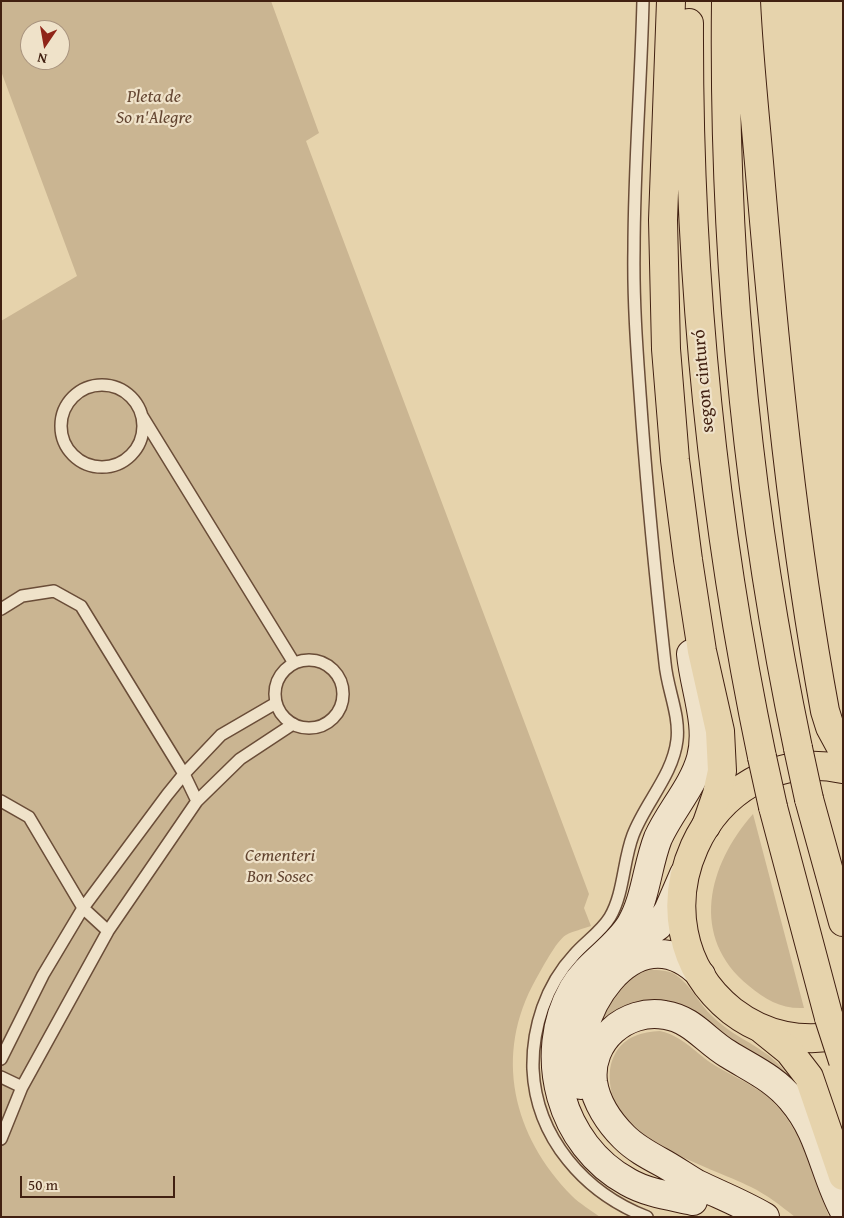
<!DOCTYPE html>
<meta charset="utf-8">
<style>
body{margin:0}
#map{position:relative;width:844px;height:1218px;overflow:hidden;background:#e6d3ac;font-family:"Gentium Book Plus",serif}
canvas{display:block}
.frame{position:absolute;inset:0;border:2px solid #412011;pointer-events:none}
.north{position:absolute;left:20px;top:20px;width:50px;height:50px;box-sizing:border-box;background:#efe2c9;border:1px solid #a9947f;border-radius:50%;rotate:192deg;font-size:14px;font-weight:700;line-height:20px;text-align:center;color:#412011}
.north::after{content:'';display:block;margin:auto;width:18px;height:22px;background:#8f2418;clip-path:polygon(50% 0,100% 100%,50% 72%,0 100%)}
.scale{position:absolute;left:20px;top:1176px;width:155px;height:22px;box-sizing:border-box;border:2px solid #412011;border-top:0;padding-left:6px;font-size:15px;line-height:18px;white-space:nowrap;color:#412011;-webkit-text-stroke:4px #efe2c9;paint-order:stroke}
</style>
<div id="map">
<canvas width="844" height="1218"></canvas>
<div class="frame"></div>
<div class="north">N</div>
<div class="scale">50 m</div>
</div>
<script>
const context = document.querySelector('canvas').getContext('2d');
context.lineJoin = 'round';
function fillPath(path, color) {
  context.fillStyle = color;
  context.fill(path, 'evenodd');
}
function stroke(path, color, width, dash) {
  context.strokeStyle = color;
  context.lineWidth = width;
  context.lineCap = dash ? 'butt' : 'round';
  context.setLineDash(dash || []);
  context.stroke(path);
}
function label(font, color, halo, rows, align = 'center') {
  context.font = font + ' "Gentium Book Plus",serif';
  context.lineWidth = 4.5;
  context.setLineDash([]);
  context.textBaseline = 'middle';
  context.strokeStyle = halo;
  context.fillStyle = color;
  for (const [text, x, y, turn = 0] of rows) {
    context.save();
    context.translate(x, y);
    context.rotate((+turn || 0) * Math.PI / 180);
    context.textAlign = isNaN(turn) ? turn : align;
    if (halo) context.strokeText(text, 0, 0);
    context.fillText(text, 0, 0);
    context.restore();
  }
}
fillPath(new Path2D(`
 M1 1H271L319 133 306 141 589 894 584 908 591 926C583 929 573 931 566 935 556 941 542 969 536 979 493 1055 513 1136 572 1196 580 1204 591 1210 600 1217H1V321L77 276 1 71ZM30 30H60V60H30Z
 M753 814 804 1008C781 1009 766 1000 749 986 689 937 708 865 753 814Z
 M650 970C659 970 668 970 676 975 691 985 699 1004 712 1016 739 1043 770 1046 792 1081L708 1024 592 1030C605 1005 621 977 650 970Z
 M660 1031C682 1036 694 1051 711 1063 728 1074 748 1082 764 1094 802 1124 812 1174 829 1217H795C780 1205 767 1195 751 1187 707 1165 615 1141 610 1083 609 1073 610 1063 615 1054 625 1036 642 1032 660 1031Z`), '#cab592');
const lane = new Path2D(`
 M643 1C641 84 634 167 634 250 633 307 638 364 642 421 648 502 656 582 665 663 667 688 680 715 677 740 673 775 645 803 633 835 623 861 624 893 610 917 601 932 585 942 574 955 546 985 532 1028 533 1069 536 1138 585 1193 647 1217
 M61 426a41 41 0 1 1 82 0a41 41 0 1 1-82 0Z
 M142 416 294 663
 M1 609 22 596 54 591 81 606 184 774 197 801
 M275 694a34 34 0 1 1 68 0a34 34 0 1 1-68 0Z
 M1 801 29 817 83 908 108 931
 M1 1059 43 975 83 908 167 795 184 774 221 735 276 703
 M1 1077 22 1087
 M1 1139 22 1087 108 931 197 801 240 759 293 724`);
const secondary = new Path2D(`
 M691 654C694 688 710 724 701 758 693 787 670 811 658 838 647 866 646 898 631 924 616 949 588 963 573 989 536 1055 560 1145 628 1182 647 1193 671 1196 693 1201
 M615 957 658 926 668 911 684 874
 M581 1085C564 1019 635 907 701 975
 M765 1217C743 1204 720 1195 697 1184 685 1177 674 1169 661 1162 648 1155 635 1148 624 1137 609 1122 596 1102 593 1082 588 1041 626 1008 665 1015 692 1019 706 1041 728 1054 752 1069 774 1078 792 1100 820 1132 824 1173 843 1209`);
const primary = new Path2D(`
 M843 769C704 740 623 924 732 1011 766 1037 802 1043 843 1035`);
const highway = new Path2D(`
 M671 1 663 220 666 349 675 460 688 560 702 651 720 731 722 771 717 794 706 826
 M726 1C723 254 746 500 798 748
 M746 1C749 63 756 124 761 186 776 362 793 537 825 711L830 727 843 751
 M689 23C688 272 711 513 762 757
 M809 799 843 922
 M773 807 829 1018
 M763 1030 789 1051 809 1077 843 1176`);
stroke(lane, '#6a4d38', 14);
stroke(secondary, '#412011', 30);
stroke(primary, '#412011', 30);
stroke(highway, '#412011', 30);
stroke(lane, '#efe2c9', 11);
stroke(secondary, '#efe2c9', 28);
stroke(primary, '#e6d3ac', 28);
stroke(highway, '#e6d3ac', 28);
const highwayBridge = new Path2D(`
 M798 748 809 799
 M762 757 773 807
 M829 1018 843 1061`);
stroke(highwayBridge, '#412011', 30, []);
stroke(highwayBridge, '#e6d3ac', 28);
label('italic 18px', '#634531', '#efe2c9', [
 ["Pleta de",154,97],
 ["So n'Alegre",154,118],
 ["Cementeri",280,856],
 ["Bon Sosec",280,877]
]);
label('18px', '#412011', '#efe2c9', [
 ["segon cinturó",704,381,-95]
]);
</script>
